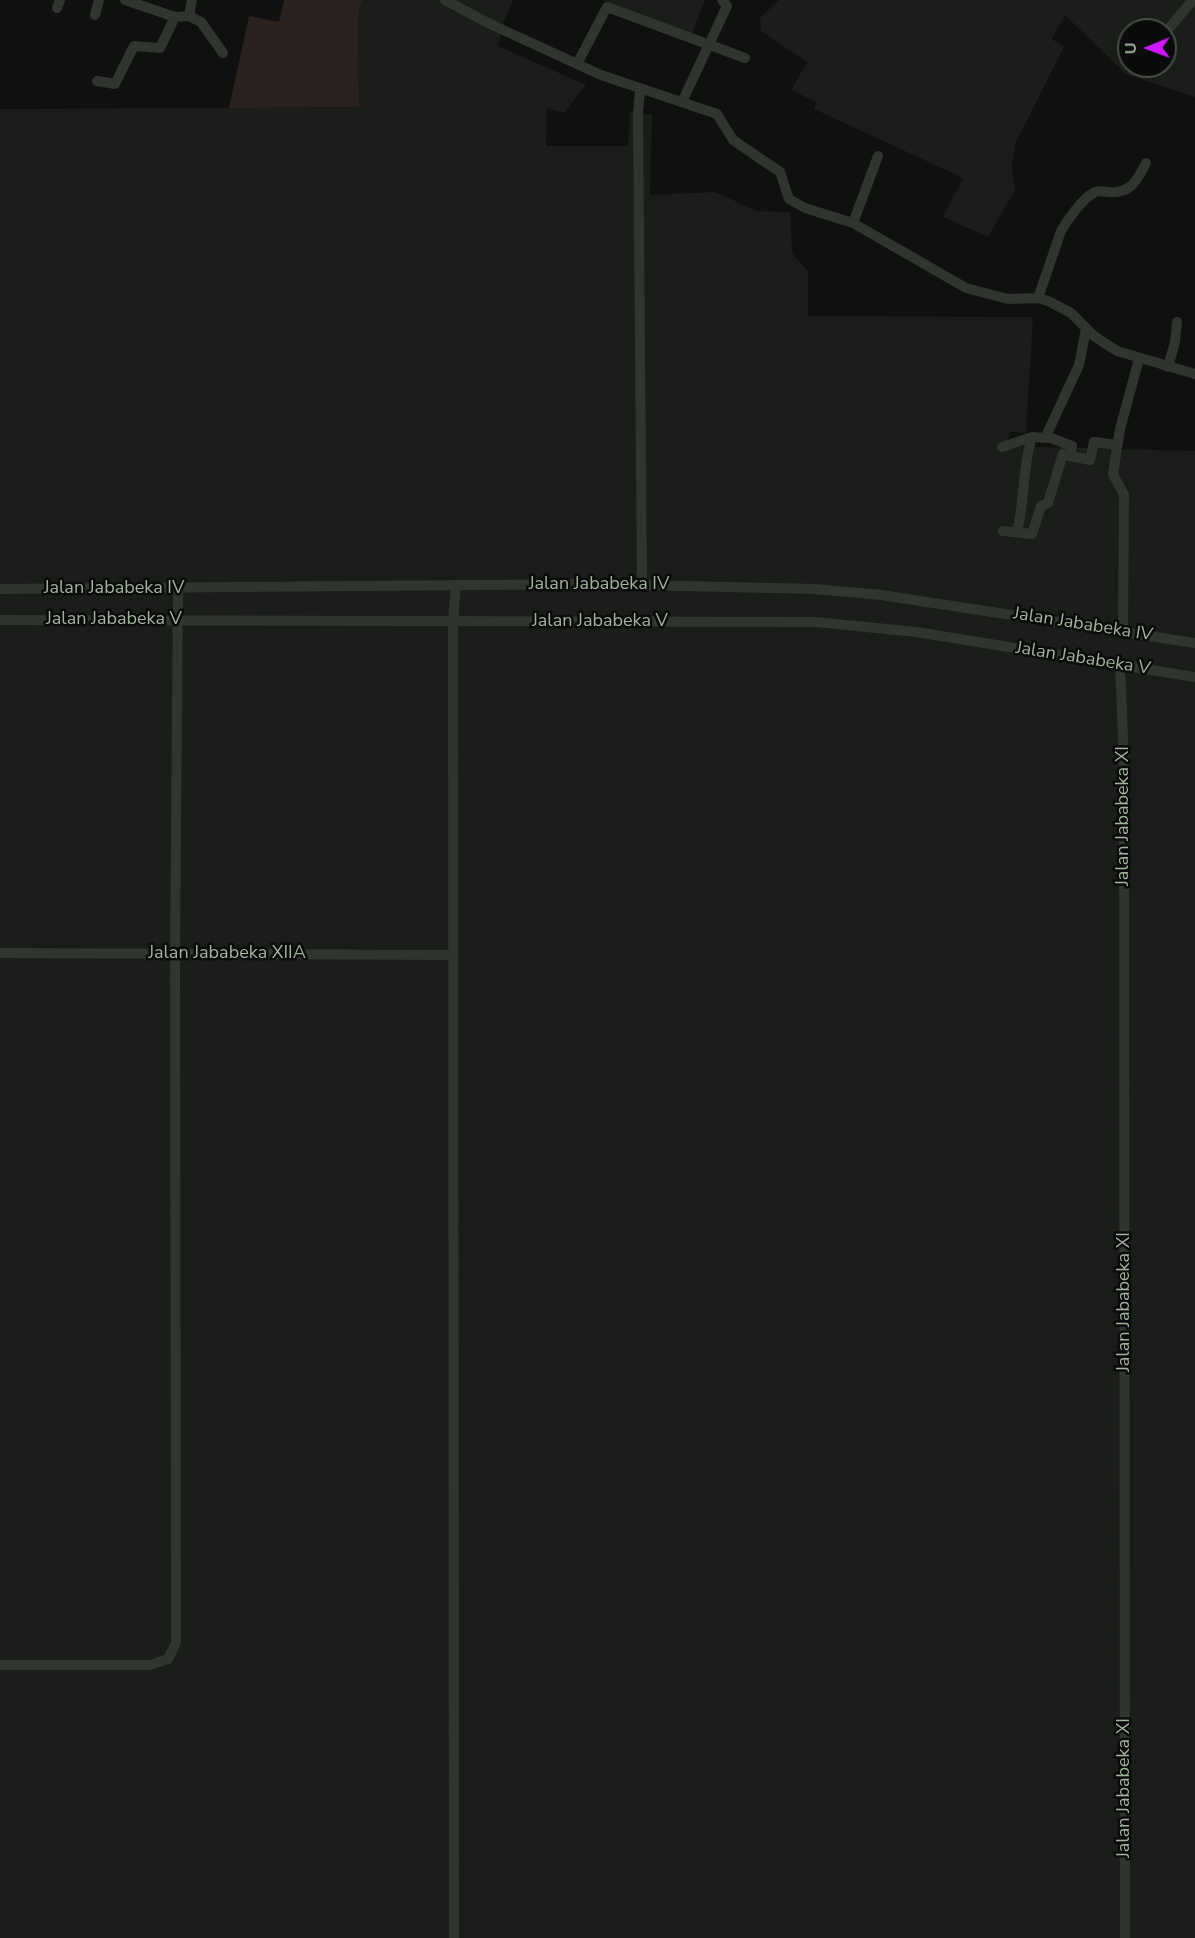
<!DOCTYPE html>
<style>
body{margin:0}
#map{position:relative;width:1195px;height:1938px;overflow:hidden;background:#0f100f;font-family:"Nunito Sans",sans-serif}
canvas{display:block}
.north{position:absolute;left:1117px;top:18px;width:60px;height:60px;box-sizing:border-box;background:#0a0b0a;border:2px solid #474e45;border-radius:50%;rotate:269deg;font-size:16px;font-weight:700;line-height:24px;text-align:center;color:#a2b39e}
.north::after{content:'';display:block;margin:auto;width:21px;height:27px;background:#cf18ff;clip-path:polygon(50% 0,100% 100%,50% 72%,0 100%)}
</style>
<div id="map">
<canvas width="1195" height="1938"></canvas>
<div class="north">U</div>
</div>
<script>
const context = document.querySelector('canvas').getContext('2d');
context.lineJoin = 'round';
function fillPath(path, color) {
  context.fillStyle = color;
  context.fill(path, 'evenodd');
}
function stroke(path, color, width, dash) {
  context.strokeStyle = color;
  context.lineWidth = width;
  context.lineCap = dash ? 'butt' : 'round';
  context.setLineDash(dash || []);
  context.stroke(path);
}
function label(font, color, halo, rows, align = 'center') {
  context.font = font + ' "Nunito Sans",sans-serif';
  context.lineWidth = 5;
  context.setLineDash([]);
  context.textBaseline = 'middle';
  context.strokeStyle = halo;
  context.fillStyle = color;
  for (const [text, x, y, turn = 0] of rows) {
    context.save();
    context.translate(x, y);
    context.rotate((+turn || 0) * Math.PI / 180);
    context.textAlign = isNaN(turn) ? turn : align;
    if (halo) context.strokeText(text, 0, 0);
    context.fillText(text, 0, 0);
    context.restore();
  }
}
fillPath(new Path2D(`
 M362 0H513L503 23 498 46 586 85 564 113 547 108 546 146H628L630 111 652 115 650 195 715 192 757 211 790 212 792 253 808 271V316L1033 317 1026 433 1010 432 1007 446 1195 451V1938H0V109L359 107 358 16Z
 M601 0H705L691 36Z
 M779 0H1195V97L1126 74 1065 15 1052 39 1064 47 1015 144 1012 167 1015 190 988 237 943 217 963 178 814 109 816 102 791 90 807 62 761 31 760 18ZM1129 30H1165V66H1129Z`), '#1b1d1a');
fillPath(new Path2D(`
 M284 0H362L358 16 359 107 229 108 249 16 279 22Z`), '#2b2220');
stroke(new Path2D(`
 M125 0 175 17 189 16 192 0
 M445 0 488 23 601 75 717 114 733 140 780 172 789 199 805 208 853 223 966 288 1008 299 1038 298 1048 301 1071 313 1094 336 1117 351 1195 374
 M57 8 60 0
 M95 15 99 0
 M189 16 201 22 223 53
 M1165 33 1193 0
 M577 64 607 7 745 58
 M97 81 115 84 134 46 160 48 175 17
 M640 90 638 113 642 585
 M682 102 727 6 722 0
 M853 223 878 156
 M1038 298 1061 231C1068 219 1082 199 1095 192 1099 190 1104 192 1109 192 1131 194 1137 180 1146 163
 M1086 329 1079 365 1046 436 1072 446 1070 456 1090 460 1094 442 1117 445
 M1168 367 1175 342 1177 322
 M1002 447 1032 437 1047 438
 M1003 531 1032 534 1041 506 1048 503 1063 454 1070 456
 M1017 532C1025 501 1022 468 1032 437
 M0 589 594 584 815 589 881 595 1195 643
 M0 620 816 622 916 632 1195 677
 M1123 631 1124 495 1113 474 1120 429 1139 359
 M1120 665 1124 760 1125 1938
 M0 953 453 955
 M0 1665H150L168 1659 176 1643 175 954 178 588
 M454 1938 453 622 456 585`), '#30352f', 10);
label('18px', '#a2b39e', '#0a0b0a', [
 ["Jalan Jababeka IV",599,585],
 ["Jalan Jababeka IV",114,589],
 ["Jalan Jababeka V",114,620],
 ["Jalan Jababeka V",600,622],
 ["Jalan Jababeka IV",1083,625,9],
 ["Jalan Jababeka V",1083,659,9],
 ["Jalan Jababeka XI",1124,816,-90],
 ["Jalan Jababeka XIIA",227,954],
 ["Jalan Jababeka XI",1125,1302,-90],
 ["Jalan Jababeka XI",1125,1788,-90]
]);
</script>
